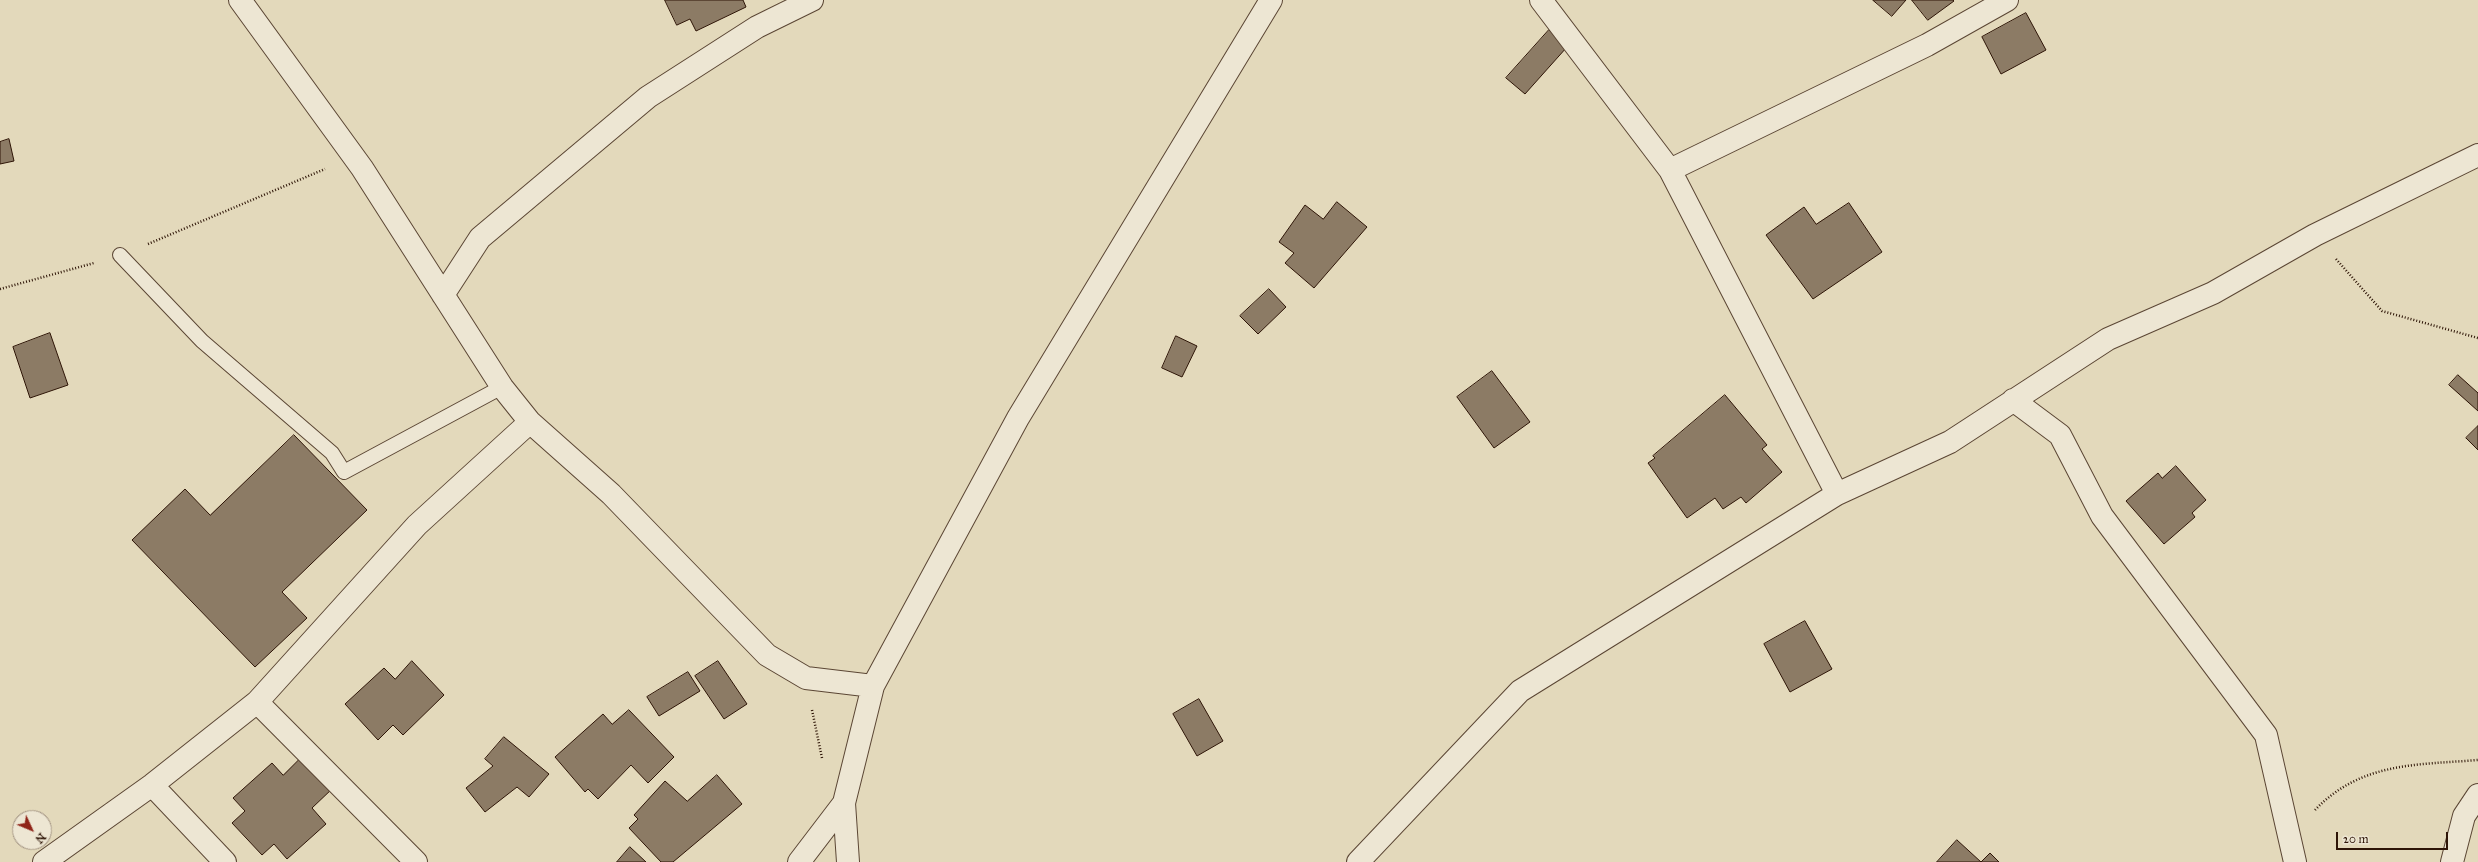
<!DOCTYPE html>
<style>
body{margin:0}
#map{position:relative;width:2478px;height:862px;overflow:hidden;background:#e3d9bb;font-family:"IM FELL Great Primer",serif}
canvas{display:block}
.north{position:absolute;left:12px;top:810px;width:40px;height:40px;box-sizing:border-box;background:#ede6d3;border:1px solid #a19281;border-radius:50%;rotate:134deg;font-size:11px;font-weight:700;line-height:16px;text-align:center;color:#2e1507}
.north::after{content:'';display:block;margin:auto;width:14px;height:18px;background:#8f2418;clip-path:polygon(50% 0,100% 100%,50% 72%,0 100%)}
.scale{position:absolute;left:2336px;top:832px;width:112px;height:18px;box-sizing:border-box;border:2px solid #2e1507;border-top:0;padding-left:5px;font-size:12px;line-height:14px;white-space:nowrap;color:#2e1507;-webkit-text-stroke:3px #ede6d3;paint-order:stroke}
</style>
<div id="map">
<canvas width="2478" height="862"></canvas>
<div class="north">N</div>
<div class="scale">20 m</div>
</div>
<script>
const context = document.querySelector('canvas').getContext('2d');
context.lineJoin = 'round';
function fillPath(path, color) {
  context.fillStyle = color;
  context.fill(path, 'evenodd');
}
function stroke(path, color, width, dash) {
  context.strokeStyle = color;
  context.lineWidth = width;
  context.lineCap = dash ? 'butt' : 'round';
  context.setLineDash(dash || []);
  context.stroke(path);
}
const building = new Path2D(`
 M665 0H743L746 7 696 31 690 19 677 25Z
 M1873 0H1906L1892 16Z
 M1912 0H1953L1954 1 1928 20Z
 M2026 13 2046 50 2001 74 1982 37Z
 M1549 30 1567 47 1525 94 1506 78Z
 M9 139 14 161 0 164V142Z
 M1337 202 1367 227 1314 288 1285 263 1294 253 1279 242 1305 205 1323 219Z
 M1849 203 1882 252 1813 299 1766 235 1804 207 1816 224Z
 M1269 289 1286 307 1258 334 1240 316Z
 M50 333 68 385 30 398 13 347Z
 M1176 336 1197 346 1182 377 1162 368Z
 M1492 371 1530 422 1494 448 1457 397Z
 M2458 375 2478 393V411L2449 385Z
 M1725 395 1767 445 1762 449 1782 472 1746 503 1741 497 1723 509 1715 498 1687 518 1648 463 1655 458 1653 456Z
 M2478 426V450L2466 438Z
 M294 435 367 510 282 592 307 618 255 667 132 540 185 489 210 515Z
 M2176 466 2206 500 2192 513 2195 517 2164 544 2126 501 2158 473 2162 478Z
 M1805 621 1832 669 1790 692 1764 644Z
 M412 661 444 695 403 735 393 725 378 740 345 704 384 668 395 679Z
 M718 661 747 704 724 719 695 676Z
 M688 672 700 691 659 716 647 697Z
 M1199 699 1223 741 1197 756 1173 714Z
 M629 710 674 757 648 783 631 765 598 799 588 789 585 792 555 757 603 714 612 724Z
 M504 737 549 774 529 797 517 787 485 812 466 788 493 766 485 759Z
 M303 756 333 788 312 808 326 824 287 859 274 844 262 855 232 823 245 811 233 798 272 763 283 775Z
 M717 775 742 804 673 862H661L629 828 638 819 634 815 665 781 687 801Z
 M1957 840 1981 862 1990 853 1999 862H1937Z
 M630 847 646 862H617Z`);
fillPath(building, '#8c7b65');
stroke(building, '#2e1507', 1);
const service = new Path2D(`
 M120 255 202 341 332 453 344 472 502 387`);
const minor = new Path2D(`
 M240 0 362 168 502 387 530 422 611 494 767 655 806 678 873 686
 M1541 0 1670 170 1837 494
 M1670 170 1927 45 2007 0
 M443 295 480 238 648 97 757 27 812 0
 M2013 400 2060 435 2102 516 2266 735 2295 862
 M257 702 416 862
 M152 785 225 862
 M44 862 152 785 257 702 417 525 530 422
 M799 862 844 803
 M848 862 844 803 873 686 1018 418 1271 0
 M1358 862 1520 691 1837 494 1950 442 2108 339 2213 293 2315 235 2478 155
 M2452 862 2464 816 2478 795`);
stroke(service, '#5b4634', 16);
stroke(minor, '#5b4634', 24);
stroke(new Path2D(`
 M148 244 325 169
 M2336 259 2382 311 2478 338
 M0 289 94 263
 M812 710 822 758
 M2315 810C2361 762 2416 765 2478 760`), '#2e1507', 2.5, [1, 2]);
stroke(service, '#ede6d3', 14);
stroke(minor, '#ede6d3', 22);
</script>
